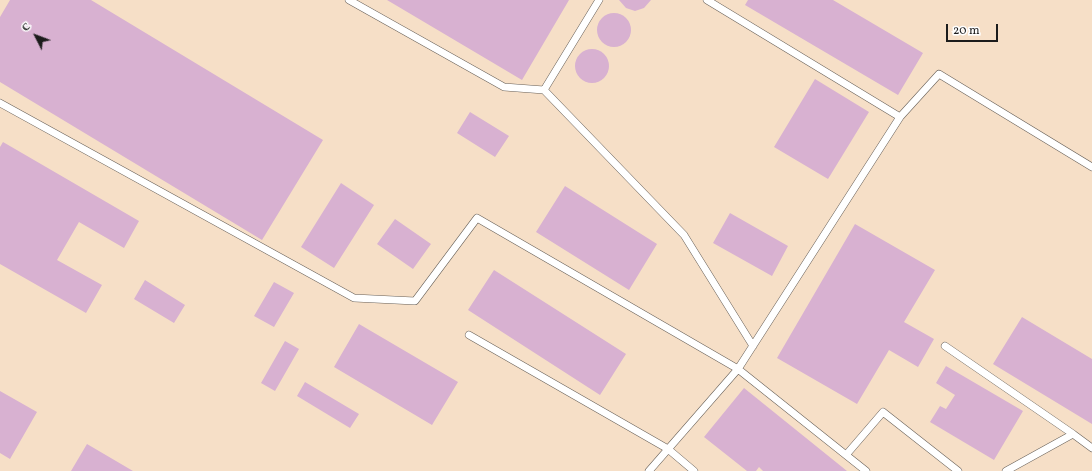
<!DOCTYPE html>
<meta charset="utf-8">
<style>
body{margin:0}
#map{position:relative;width:1092px;height:471px;overflow:hidden;background:#f6dfc7;font-family:Vollkorn,serif}
canvas{display:block}
.north{position:absolute;left:16px;top:16px;width:40px;height:40px;-webkit-text-stroke:3px #fff;paint-order:stroke;rotate:312deg;font-size:11px;font-weight:700;line-height:16px;text-align:center;color:#1c1c1c}
.north::after{content:'';display:block;margin:auto;width:14px;height:18px;background:#1c1c1c;clip-path:polygon(50% 0,100% 100%,50% 72%,0 100%)}
.scale{position:absolute;left:946px;top:24px;width:52px;height:18px;box-sizing:border-box;border:2px solid #1c1c1c;border-top:0;padding-left:5px;font-size:12px;line-height:14px;white-space:nowrap;color:#1c1c1c;-webkit-text-stroke:3px #fff;paint-order:stroke}
</style>
<div id="map">
<canvas width="1092" height="471"></canvas>
<div class="north">С</div>
<div class="scale">20 m</div>
</div>
<script>
const context = document.querySelector('canvas').getContext('2d');
context.lineJoin = 'round';
function fillPath(path, color) {
  context.fillStyle = color;
  context.fill(path, 'evenodd');
}
function stroke(path, color, width, dash) {
  context.strokeStyle = color;
  context.lineWidth = width;
  context.lineCap = dash ? 'butt' : 'round';
  context.setLineDash(dash || []);
  context.stroke(path);
}
fillPath(new Path2D(`
 M10 0H91L323 140 262 240 0 82V17Z
 M387 0H569L522 80Z
 M619 0H651L644 8 635 11 626 8Z
 M748 0H833L923 53 898 95 745 5Z
 M597 30a17 17 0 1 1 34 0a17 17 0 1 1-34 0Z
 M575 66a17 17 0 1 1 34 0a17 17 0 1 1-34 0Z
 M815 79 869 112 828 179 774 147Z
 M470 112 509 136 495 157 457 133Z
 M3 142 139 221 124 248 79 222 57 260 102 285 86 313 0 264V147Z
 M341 183 374 205 334 268 301 247Z
 M565 186 657 244 629 290 536 232Z
 M730 213 788 246 772 276 713 243Z
 M395 219 431 244 413 269 377 244Z
 M855 224 935 270 904 322 934 339 918 367 889 350 857 404 777 358Z
 M494 270 626 354 600 395 468 310Z
 M145 280 185 305 174 323 134 299Z
 M274 282 294 293 274 327 254 316Z
 M1022 317 1092 359V424L993 364Z
 M359 324 458 382 432 425 334 367Z
 M285 341 299 349 275 391 261 383Z
 M946 366 1023 411 994 460 930 422 940 406 946 409 955 395 936 383Z
 M305 382 359 414 350 428 297 396Z
 M744 388 847 471H763L759 467 756 471H747L704 437Z
 M0 391 37 412 10 459 0 453Z
 M87 444 133 471H71Z`), '#d8b1d1');
const lane = new Path2D(`
 M349 0 504 87 544 90
 M599 0 544 90 684 235 753 346
 M707 0 900 117
 M0 103 354 298 415 301 477 218 738 369 866 471
 M469 335 668 449 694 471
 M945 346 1073 434
 M846 455 883 412 958 471
 M649 471 738 369 900 117 939 74 1092 167
 M1006 471 1073 434 1092 448`);
stroke(lane, '#686058', 8);
stroke(lane, '#fff', 7);
</script>
